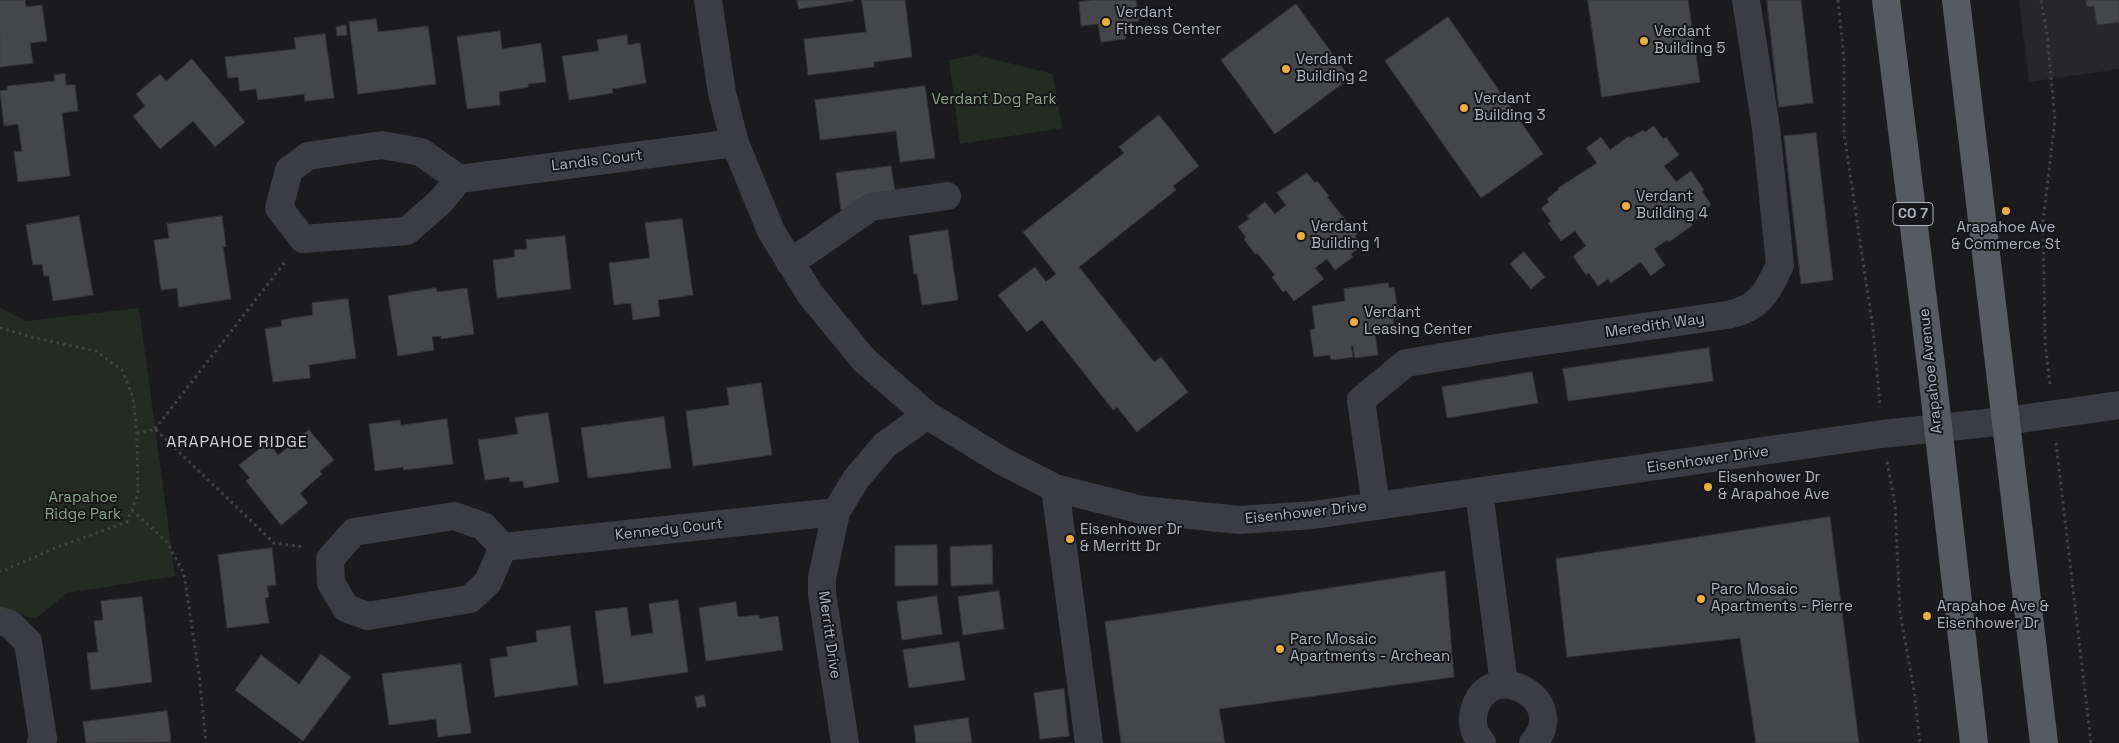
<!DOCTYPE html>
<style>
body{margin:0}
canvas{display:block;background:#1b1b1d}
</style>
<canvas width="2119" height="743"></canvas>
<script>
const context = document.querySelector('canvas').getContext('2d');
context.lineJoin = 'round';
function fillPath(path, color) {
  context.fillStyle = color;
  context.fill(path, 'evenodd');
}
function stroke(path, color, width, dash) {
  context.strokeStyle = color;
  context.lineWidth = width;
  context.lineCap = dash ? 'butt' : 'round';
  context.setLineDash(dash || []);
  context.stroke(path);
}
function label(font, color, halo, rows, align = 'center') {
  context.font = font + ' "Space Grotesk",sans-serif';
  context.lineWidth = 4;
  context.setLineDash([]);
  context.textBaseline = 'middle';
  context.strokeStyle = halo;
  context.fillStyle = color;
  for (const [text, x, y, turn = 0] of rows) {
    context.save();
    context.translate(x, y);
    context.rotate((+turn || 0) * Math.PI / 180);
    context.textAlign = isNaN(turn) ? turn : align;
    if (halo) context.strokeText(text, 0, 0);
    context.fillText(text, 0, 0);
    context.restore();
  }
}
fillPath(new Path2D(`
 M2019 0H2119V69L2029 82Z`), '#27272a');
fillPath(new Path2D(`
 M976 55 1053 74 1062 128 960 144 949 60Z
 M0 308 27 321 139 308 175 576 67 593 35 619 0 608Z`), '#232b23');
const building = new Path2D(`
 M0 0H25L26 7 42 5 47 41 30 43 33 63 0 67Z
 M797 0H853V1L799 9Z
 M862 0H905L912 57 874 62V67L808 75 804 39 866 32Z
 M1092 0H1136L1139 21 1124 23 1126 39 1101 42 1098 24 1081 26 1079 2Z
 M1588 0H1688L1700 82 1602 97Z
 M1767 0H1801L1813 103 1779 107Z
 M2086 0H2119V22L2097 25 2094 6 2087 7Z
 M1296 4 1350 78 1275 134 1221 60Z
 M1448 17 1543 154 1481 198 1385 61Z
 M376 19 378 32 428 26 436 84 358 94 349 22Z
 M346 25 347 35 337 36 336 27Z
 M500 31 502 49 541 43 546 82 528 84V87L499 92 500 105 467 109 457 37Z
 M325 34 334 98 305 101 304 94 258 100 256 89 240 91 238 77 228 78 225 57 296 49 294 38Z
 M627 35 628 45 640 43 646 83 612 89 613 93 569 100 562 56 599 51 597 40Z
 M192 59 245 122 215 147 193 121 160 149 133 116 145 106 136 94 160 74 166 81Z
 M65 74 66 85H75L78 111 62 113 70 176 18 182 14 152 22 151 18 124 4 126 0 91 7 90V86L55 81 54 75Z
 M925 86 935 158 900 162 896 131 820 140 815 100Z
 M1159 115 1199 166 1173 186 1176 190 1079 267 1154 362 1161 357 1188 392 1137 432 1117 407 1113 410 1042 320 1027 332 998 295 1035 267 1046 282 1056 274 1023 232 1124 153 1119 147Z
 M1654 126 1663 139 1666 137 1679 155 1664 166 1676 182 1691 171 1704 190 1702 191 1711 205 1702 211 1704 214 1691 223 1693 225 1669 242 1667 240 1654 249 1665 265 1651 276 1641 262 1611 283 1608 279 1598 286 1589 273 1586 275 1573 256 1586 246 1575 231 1561 241 1548 223 1551 221 1541 208 1549 202 1547 199 1559 189 1558 188 1597 163 1586 148 1601 137 1610 150 1629 136 1630 138 1643 130 1645 132Z
 M1816 133 1833 280 1801 284 1784 136Z
 M891 166 897 203 841 210 836 173Z
 M1307 173 1315 183 1317 181 1329 196 1327 197 1357 234 1355 236 1363 245 1351 254 1353 257 1335 270 1327 259 1315 268 1324 279 1294 301 1286 290 1283 292 1272 277 1275 275 1257 253 1255 254 1244 239 1246 237 1238 227 1249 219 1247 216 1265 202 1275 214 1286 205 1277 193Z
 M79 216 93 295 53 301 49 276H44L42 264 33 265 26 225Z
 M222 216 226 247H223L231 299 179 307 177 288 161 290 154 240 169 238 167 224Z
 M682 219 693 295 658 300 660 316 633 320 631 303 614 305 609 263 650 258 645 223Z
 M948 230 958 300 922 305 917 274H914L909 236Z
 M565 236 571 289 497 298 493 260 515 257 514 250 527 249 526 240Z
 M1524 252 1545 277 1531 289 1510 264Z
 M1388 283 1389 288 1394 287 1399 319H1393L1394 324 1374 327 1378 355 1355 358 1353 346H1351L1353 357 1331 360 1330 355 1314 357 1310 330 1315 329 1312 306 1345 301 1344 289Z
 M436 288 437 292 467 288 474 334 441 339V336L432 337 434 350 398 356 388 296Z
 M348 299 356 358 309 365 310 378 273 382 265 329 282 326 281 320 313 315 312 303Z
 M1709 348 1713 381 1568 401 1563 369Z
 M1532 372 1538 403 1447 418 1442 387Z
 M761 383 772 455 693 466 686 411 729 405 727 388Z
 M548 413 559 482 524 488 523 481 510 482 509 477 485 480 478 440 518 434 515 418Z
 M664 417 671 468 588 478 581 428Z
 M447 419 453 464 404 470 403 467 375 471 369 424 400 420 401 425Z
 M309 430 334 460 320 471 322 474 300 493 308 503 281 525 246 481 250 478 239 465 268 442 278 455Z
 M1830 517 1859 743H1756L1740 638 1567 657 1556 559Z
 M937 545 938 585 895 586V546Z
 M992 545 993 584 951 586 950 547Z
 M272 548 276 585 267 586 269 597 265 598 269 623 227 628 218 555Z
 M1445 571 1454 677 1219 709 1225 743H1121L1105 622Z
 M999 591 1004 629 963 635 958 597Z
 M937 596 942 634 902 640 897 602Z
 M142 597 152 682 91 690 87 653 98 652 94 621 103 620 101 601Z
 M678 600 688 672 604 684 595 611 627 607 631 636 653 633 649 604Z
 M736 602 738 617 759 615V619L778 616 783 650 706 661 699 608Z
 M570 626 578 685 495 697 490 659 508 656 506 647 537 642 536 631Z
 M959 642 965 680 909 688 903 650Z
 M321 654 351 677 303 741 235 690 261 655 299 684Z
 M461 664 471 733 438 737 436 719 389 725 382 674Z
 M1064 689 1069 736 1040 739 1034 693Z
 M704 695 706 706 697 708 695 697Z
 M167 711 171 742 86 743 83 722Z
 M968 718 972 743H916L914 726Z`);
fillPath(building, '#45464a');
stroke(building, '#353539', 1);
stroke(new Path2D(`
 M1838 0 1844 58V133L1873 329 1880 404
 M2041 0 2047 34 2055 120 2043 221 2045 342 2050 385
 M0 328 36 338 96 351 122 370 133 397 137 433 138 494 127 522 60 546 0 572
 M155 429 285 262
 M137 433 155 429 274 543 305 547
 M2056 443 2091 743
 M1887 462 1895 504 1900 613 1914 690 1920 743
 M132 510 167 542 184 574 199 674 206 743`), '#424449', 3, [2.5, 4]);
stroke(new Path2D(`
 M708 0 722 93 735 143 771 231 810 294 864 360 927 415 1002 461 1055 488 1142 510 1239 520 1313 515 1882 434 2006 421 2119 405
 M382 145 421 152 459 179 441 201 407 231 303 239 279 208 289 170 308 156Z
 M459 179 735 143
 M790 263 871 207 947 196
 M1055 488 1089 743
 M1479 492 1504 684
 M1376 506 1361 400 1406 363 1509 346 1727 315C1759 309 1767 293 1780 265L1766 128 1746 0
 M454 516 483 526 503 547 488 582 470 599 368 616 346 608 331 583 330 559 354 532Z
 M503 547 836 512
 M0 621 10 624 28 642 43 739 41 743
 M845 743 822 594V578L836 512 856 479 885 445 927 415
 M1482 743C1474 734 1471 722 1474 711 1489 654 1572 701 1533 743`), '#3c3d42', 28);
stroke(new Path2D(`
 M1886 0 1932 373 1974 743
 M1956 0 2044 743`), '#585a61', 28);
for (const [x, y, r, color] of [
 [1106,22,5,"#ecad44"],
 [1644,41,5,"#ecad44"],
 [1286,69,5,"#ecad44"],
 [1464,108,5,"#ecad44"],
 [1626,206,5,"#ecad44"],
 [2006,211,5,"#ecad44"],
 [1301,236,5,"#ecad44"],
 [1354,322,5,"#ecad44"],
 [1708,487,5,"#ecad44"],
 [1070,539,5,"#ecad44"],
 [1701,599,5,"#ecad44"],
 [1927,616,5,"#ecad44"],
 [1280,649,5,"#ecad44"]
]) {
  const dot = new Path2D();
  dot.arc(x, y, r, 0, 2 * Math.PI);
  context.fillStyle = color;
  context.fill(dot);
  stroke(dot, '#161618', 2);
}
for (const [x, y, w] of [
 [1913,214,40]
]) {
  const box = new Path2D();
  box.roundRect(x - w / 2, y - 11.5, w, 23, 4);
  context.fillStyle = '#161618';
  context.fill(box);
  stroke(box, '#aeb3bc', 1);
}
label('bold 14px', '#aeb3bc', null, [
 ["CO 7",1913,214]
]);
label('15px', '#aeb3bc', '#161618', [
 ["Verdant",1116,13],
 ["Fitness Center",1116,30],
 ["Verdant",1654,32],
 ["Building 5",1654,49],
 ["Verdant",1296,60],
 ["Building 2",1296,77],
 ["Verdant",1474,99],
 ["Building 3",1474,116],
 ["Verdant",1636,197],
 ["Building 4",1636,214],
 ["Verdant",1311,227],
 ["Building 1",1311,244],
 ["Arapahoe Ave",2006,228,"center"],
 ["& Commerce St",2006,245,"center"],
 ["Verdant",1364,313],
 ["Leasing Center",1364,330],
 ["Eisenhower Dr",1718,478],
 ["& Arapahoe Ave",1718,495],
 ["Eisenhower Dr",1080,530],
 ["& Merritt Dr",1080,547],
 ["Parc Mosaic",1711,590],
 ["Apartments - Pierre",1711,607],
 ["Arapahoe Ave &",1937,607],
 ["Eisenhower Dr",1937,624],
 ["Parc Mosaic",1290,640],
 ["Apartments - Archean",1290,657]
], 'left');
label('15px', '#86a687', '#161618', [
 ["Verdant Dog Park",994,100],
 ["Arapahoe",83,498],
 ["Ridge Park",83,515]
]);
label('15px', '#aeb3bc', '#161618', [
 ["Landis Court",597,161,-7],
 ["Meredith Way",1655,326,-8],
 ["Arapahoe Avenue",1931,371,-96],
 ["Eisenhower Drive",1708,460,-8],
 ["Eisenhower Drive",1306,513,-6],
 ["Kennedy Court",669,530,-6],
 ["Merritt Drive",829,635,82]
]);
context.letterSpacing = '1px';
label('16px', '#cfd2d8', '#161618', [
 ["ARAPAHOE RIDGE",237,443]
]);
context.letterSpacing = '0px';
</script>
